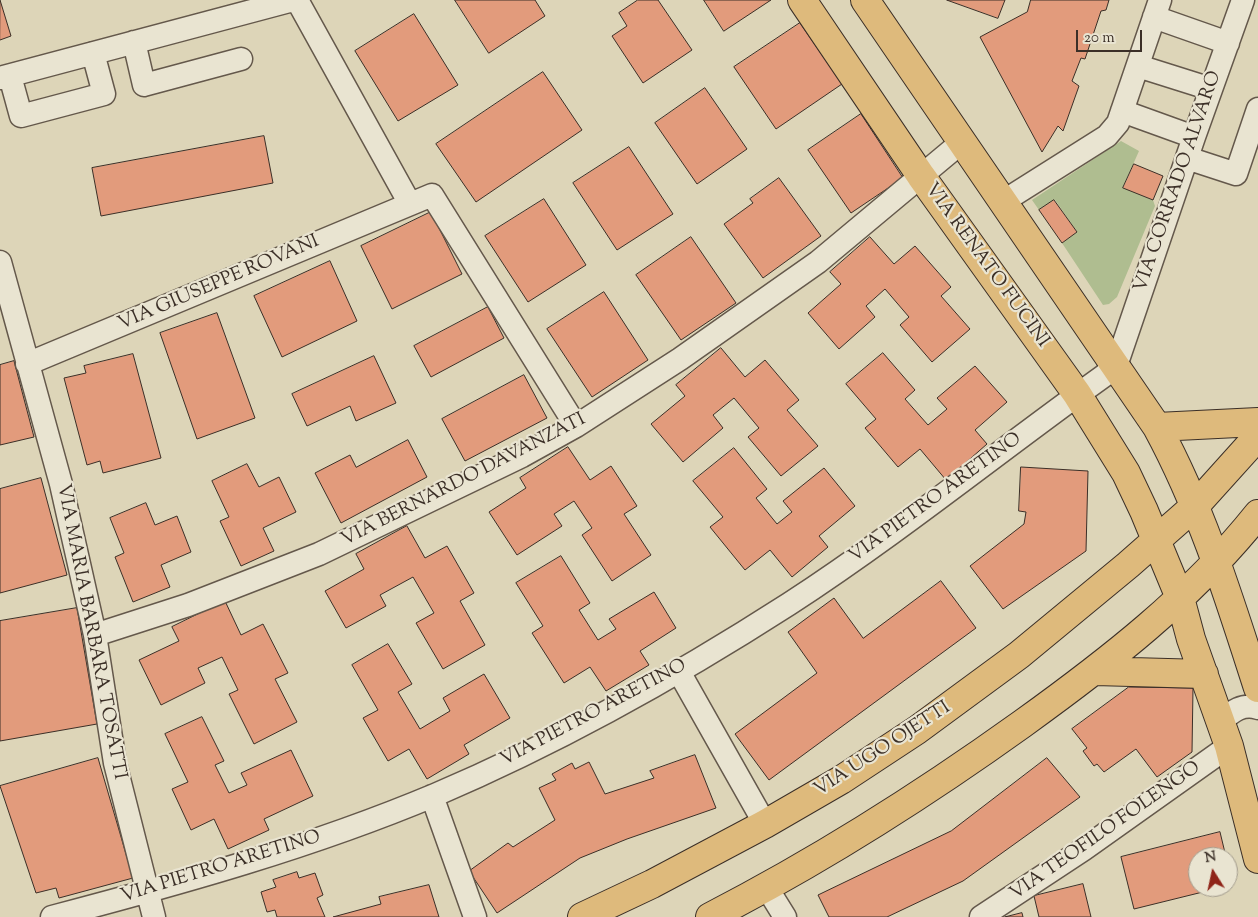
<!DOCTYPE html>
<style>
body{margin:0}
#map{position:relative;width:1258px;height:917px;overflow:hidden;background:#ddd5b8;font-family:"Sorts Mill Goudy",serif}
canvas{display:block}
.north{position:absolute;left:1188px;top:847px;width:50px;height:50px;box-sizing:border-box;background:#e9e4d1;border:1px solid #a39c8d;border-radius:50%;rotate:350deg;font-size:14px;font-weight:700;line-height:20px;text-align:center;color:#3b2f27}
.north::after{content:'';display:block;margin:auto;width:18px;height:22px;background:#8f2418;clip-path:polygon(50% 0,100% 100%,50% 72%,0 100%)}
.scale{position:absolute;left:1076px;top:30px;width:66px;height:22px;box-sizing:border-box;border:2px solid #3b2f27;border-top:0;padding-left:6px;font-size:15px;line-height:18px;white-space:nowrap;color:#3b2f27;-webkit-text-stroke:4px #e9e4d1;paint-order:stroke}
</style>
<div id="map">
<canvas width="1258" height="917"></canvas>
<div class="north">N</div>
<div class="scale">20 m</div>
</div>
<script>
const context = document.querySelector('canvas').getContext('2d');
context.lineJoin = 'round';
function fillPath(path, color) {
  context.fillStyle = color;
  context.fill(path, 'evenodd');
}
function stroke(path, color, width, dash) {
  context.strokeStyle = color;
  context.lineWidth = width;
  context.lineCap = dash ? 'butt' : 'round';
  context.setLineDash(dash || []);
  context.stroke(path);
}
function label(font, color, halo, rows, align = 'center') {
  context.font = font + ' "Sorts Mill Goudy",serif';
  context.lineWidth = 4.5;
  context.setLineDash([]);
  context.textBaseline = 'middle';
  context.strokeStyle = halo;
  context.fillStyle = color;
  for (const [text, x, y, turn = 0] of rows) {
    context.save();
    context.translate(x, y);
    context.rotate((+turn || 0) * Math.PI / 180);
    context.textAlign = isNaN(turn) ? turn : align;
    if (halo) context.strokeText(text, 0, 0);
    context.fillText(text, 0, 0);
    context.restore();
  }
}
fillPath(new Path2D(`
 M1121 141 1139 151 1123 187 1153 200 1155 206 1117 297 1109 304 1103 305 1062 243 1077 232 1055 200 1039 210 1032 200Z`), '#afbd90');
const building = new Path2D(`
 M0 0 11 36 0 40Z
 M455 0H535L545 16 489 53Z
 M638 0H658L692 50 643 83 612 36 627 26 619 13Z
 M704 0H771L724 31Z
 M947 0H1005L998 18Z
 M1031 0H1109L1106 10 1101 11 1085 59 1081 58 1072 81 1079 86 1063 131 1058 126 1042 152 980 37 1027 12Z
 M414 14 458 85 398 121 355 51Z
 M800 23 842 84 776 129 734 67Z
 M543 72 582 130 476 202 436 144Z
 M705 88 747 149 697 184 655 123Z
 M861 114 903 178 851 213 808 150Z
 M264 136 273 183 101 216 92 168Z
 M629 147 673 214 617 250 573 183Z
 M1134 164 1163 176 1153 200 1123 188Z
 M779 178 821 236 763 278 724 224 753 203 750 199Z
 M544 199 586 265 528 302 485 236Z
 M1054 200 1077 232 1062 243 1039 210Z
 M431 212 462 274 392 309 361 246Z
 M691 237 736 303 681 340 636 275Z
 M870 237 894 264 915 246 951 287 941 296 970 329 932 362 900 325 909 317 885 289 866 306 875 317 839 349 808 313 841 284 830 272Z
 M330 261 357 321 282 357 254 296Z
 M604 292 648 360 592 397 547 329Z
 M488 307 504 338 431 377 414 346Z
 M217 313 255 418 197 439 160 333Z
 M721 348 745 377 765 360 799 400 787 410 818 446 781 476 748 437 759 428 734 398 713 415 723 428 683 462 651 424 685 396 676 385Z
 M883 353 915 390 905 399 928 425 947 409 937 398 975 366 1007 402 975 430 987 444 946 480 920 449 898 467 865 428 876 419 846 384Z
 M133 354 161 458 103 473 100 461 87 465 64 378 86 373 84 366Z
 M374 356 396 403 356 421 350 406 307 426 292 394Z
 M14 361 34 437 0 445V365Z
 M524 375 547 418 465 461 442 419Z
 M408 440 427 477 341 523 315 473 350 455 356 467Z
 M568 447 590 480 611 466 637 506 624 514 651 555 612 581 582 535 592 528 574 501 554 514 562 526 517 555 489 512 526 488 520 478Z
 M734 448 767 489 756 498 777 524 792 512 783 501 824 468 855 506 819 536 828 547 792 577 770 550 745 570 710 527 723 517 693 481Z
 M247 464 259 487 279 477 296 512 263 528 274 551 241 566 220 521 229 517 212 481Z
 M1021 467 1088 471 1086 551 1003 609 970 566 1024 524 1026 512 1019 511Z
 M41 478 67 575 0 593V489Z
 M146 503 155 525 177 516 191 552 161 565 170 587 133 602 115 557 124 553 110 518Z
 M407 526 425 558 447 546 474 593 460 601 485 645 443 669 416 623 434 613 413 577 380 595 386 606 346 628 325 591 364 569 356 554Z
 M561 556 590 603 579 610 598 640 616 629 609 619 654 592 676 628 640 651 649 665 606 691 590 667 564 683 532 633 543 626 516 583Z
 M941 581 976 628 769 780 735 734 817 673 788 632 834 598 863 638Z
 M225 601 241 635 263 624 288 673 275 679 297 722 254 744 229 694 238 690 222 657 198 668 205 683 161 705 139 660 179 641 172 627Z
 M77 608 97 724 0 741V621Z
 M388 644 412 684 398 692 420 729 450 711 443 698 484 674 510 718 464 745 469 754 427 779 409 749 388 761 363 718 378 710 352 665Z
 M1129 687 1193 688 1192 752 1157 777 1136 749 1104 772 1097 764 1094 766 1083 751 1087 748 1072 729Z
 M202 717 224 761 215 765 229 793 247 785 241 773 291 750 313 796 264 819 269 830 228 849 214 819 191 830 172 789 188 782 165 734Z
 M695 755 716 808 627 839 580 858 497 913 469 871 508 843 513 847 555 820 539 788 556 780 552 774 572 763 575 769 589 762 605 794 654 778 650 771Z
 M98 758 133 878 59 898 56 888 36 893 0 786Z
 M1047 758 1080 797 963 881 887 917H829L818 895 951 831Z
 M1220 832 1226 857H1198V887H1223L1134 909 1121 857Z
 M1228 863 1233 885 1228 886Z
 M297 872 299 878 315 873 323 895 317 898 325 917H277L275 910 267 912 261 892 276 887 273 880Z
 M1083 884 1091 917H1039L1034 896Z
 M429 885 439 917H333L381 904 379 897Z
 M1022 913 1023 917H1005Z`);
fillPath(building, '#e29b7c');
stroke(building, '#3b2f27', 1);
const minor = new Path2D(`
 M297 0 410 204
 M1154 17 1228 43
 M134 42 144 85 241 59
 M1138 66 1211 89
 M10 76 21 116 104 94 93 53
 M0 78 293 0
 M1122 111 1194 137
 M1187 158 1236 174 1258 109
 M1004 201 1107 136 1118 123 1160 0
 M0 262 61 484 95 635 115 763 154 917
 M27 364 432 195 576 426
 M95 635 188 605 319 554 522 456 576 426 680 359 818 262 963 141
 M678 670 765 824
 M1221 722C1232 711 1243 703 1258 708
 M432 796 475 917
 M767 888 785 917
 M52 917C181 883 311 847 435 795 557 743 677 676 789 604 898 533 999 451 1105 375L1119 357 1194 137 1243 0
 M981 917 1084 849 1229 746`);
const major = new Path2D(`
 M802 0 921 176 1077 394 1126 473 1144 511 1180 598 1191 639 1229 746 1258 859
 M865 0 1157 427C1202 510 1229 598 1258 688
 M1157 427 1258 422
 M1095 671 1204 674
 M582 917 652 884 765 824 841 780 917 730 1019 655 1128 565 1195 506 1258 436
 M710 917C819 861 923 795 1022 724 1108 662 1191 598 1258 514`);
stroke(minor, '#64584b', 25);
stroke(major, '#3b2f27', 30);
stroke(minor, '#e9e4d1', 22);
stroke(major, '#deba7c', 28);
label('19px', '#3b2f27', '#e9e4d1', [
 ["VIA CORRADO ALVARO",1179,182,-71],
 ["VIA RENATO FUCINI",986,266,54],
 ["VIA GIUSEPPE ROVANI",219,284,-23],
 ["VIA BERNARDO DAVANZATI",464,481,-27],
 ["VIA PIETRO ARETINO",936,499,-36],
 ["VIA MARIA BARBARA TOSATTI",90,632,79],
 ["VIA PIETRO ARETINO",594,714,-28],
 ["VIA UGO OJETTI",883,750,-33],
 ["VIA TEOFILO FOLENGO",1106,832,-35],
 ["VIA PIETRO ARETINO",221,868,-17]
]);
</script>
